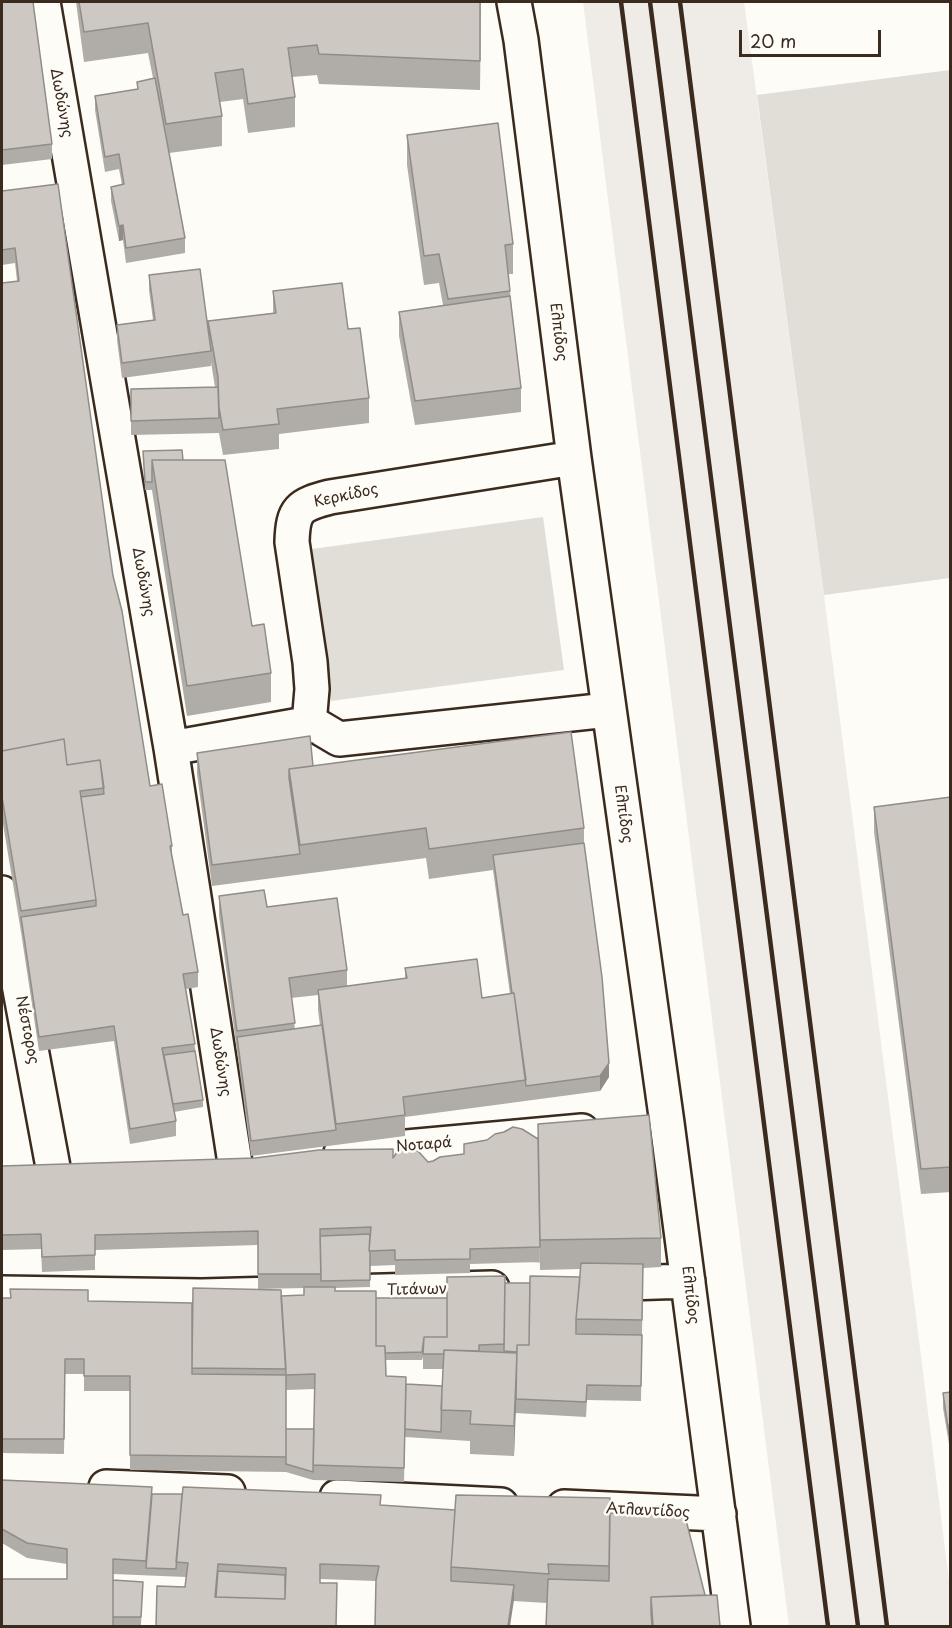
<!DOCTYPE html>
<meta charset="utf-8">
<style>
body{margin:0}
#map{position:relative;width:952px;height:1628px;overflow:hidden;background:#fdfcf7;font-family:"Playpen Sans",sans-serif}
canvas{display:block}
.frame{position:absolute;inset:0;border:3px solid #3b2a1e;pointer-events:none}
.scale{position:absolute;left:739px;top:30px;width:142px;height:27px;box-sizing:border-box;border:3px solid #3b2a1e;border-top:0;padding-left:8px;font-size:18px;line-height:21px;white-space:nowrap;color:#3b2a1e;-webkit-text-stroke:4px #fdfcf7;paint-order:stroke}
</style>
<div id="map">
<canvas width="952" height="1628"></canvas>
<div class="frame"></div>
<div class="scale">20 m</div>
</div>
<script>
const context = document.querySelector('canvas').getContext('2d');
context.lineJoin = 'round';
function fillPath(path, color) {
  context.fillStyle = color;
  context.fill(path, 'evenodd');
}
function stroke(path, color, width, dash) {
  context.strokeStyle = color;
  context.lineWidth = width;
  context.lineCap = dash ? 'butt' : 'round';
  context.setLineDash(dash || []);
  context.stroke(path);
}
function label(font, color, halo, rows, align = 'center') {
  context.font = font + ' "Playpen Sans",sans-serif';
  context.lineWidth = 5;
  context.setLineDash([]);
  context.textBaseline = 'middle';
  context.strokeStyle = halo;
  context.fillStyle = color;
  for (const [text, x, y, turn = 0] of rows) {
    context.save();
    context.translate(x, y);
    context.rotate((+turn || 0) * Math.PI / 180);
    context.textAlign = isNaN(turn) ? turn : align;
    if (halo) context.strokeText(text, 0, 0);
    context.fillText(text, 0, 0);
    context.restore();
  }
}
fillPath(new Path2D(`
 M583 2H744L824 595 919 1340 950 1589V1626H789Z`), '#efece7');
fillPath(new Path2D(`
 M950 70V578L824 595 757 95Z
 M543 517 564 670 331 701 312 549Z`), '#e1ded7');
const street = new Path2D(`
 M43 2 171 748 235 1163
 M514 2 521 40 574 458 667 1123 733 1626
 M309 724 312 689 310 662 292 542C293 509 299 505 330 497L574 458
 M171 748 300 725 317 726 339 739 608 710
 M2 893 53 1167
 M341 1153 582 1131
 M597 1284 688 1281
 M2 1293 202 1296 492 1288
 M106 1487 228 1492
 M337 1497 501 1505
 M564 1507 719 1514`);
stroke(street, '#3b2a1e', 38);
stroke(street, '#fdfcf7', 33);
stroke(new Path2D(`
 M621 2 828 1626
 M650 2 858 1626
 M680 2 887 1626`), '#3b2a1e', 4.5);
fillPath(new Path2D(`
 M2 2 52 144V159L2 165Z
 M76 2H481L480 90 319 84 317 75 292 77 295 97V127L248 133 243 99 220 102 222 116V146L169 153 185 238V253L126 263 123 240 119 241 111 201V187L122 185 119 169 105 172 95 110V96L137 89V82L153 78 148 53 84 62Z
 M407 135 513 244V274H508L521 388V412L415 425 399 336V312L443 305 439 283 424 285 407 165Z
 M2 191 113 576 150 786 172 846V856L183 915 198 972V987L186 989 203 1100V1107L174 1112 176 1121V1136L130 1144 114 1041 39 1051 21 932 2 818V283L17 281 15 263 2 265Z
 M149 275 208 331V321L273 313V291L348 329 369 398V423L279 434V449L223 455 219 433 131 435V389L215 387 211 362V366L122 378 117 340V325L153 320 149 290Z
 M143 451 183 460 271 673V702L187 716 152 490H145Z
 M197 753 313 766 584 828V843L609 1077 600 1091 405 1117V1136L251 1156 219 916V896L267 907 347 970V986L405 978V968L482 998 510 994 493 870 429 879 426 858 212 886 197 774ZM318 995V1010L320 1026 295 1029 291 998Z
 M951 797V1192L921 1194 874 832V807Z
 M393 1158 428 1162 661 1238V1267L643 1268 641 1401 587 1400 586 1417 515 1413 514 1456 470 1454V1441L405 1437 404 1482 313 1480 286 1472 130 1470V1391H84V1374H65L64 1454 2 1453V1298L88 1301 192 1303 281 1296 304 1295V1288L258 1289V1245L95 1250V1270L42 1272 41 1249 2 1250V1166ZM539 1210 540 1270 580 1269V1277L530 1283 505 1284 447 1298H376L335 1291V1288L370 1287V1266L395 1265V1275L470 1273V1264L540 1262ZM423 1357V1369H443L442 1386 406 1384 386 1376 385 1360H422ZM315 1389 314 1429H286V1390Z
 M951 1392V1456L943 1408V1393Z
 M2 1480 152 1494 381 1505 455 1510 610 1513 705 1595 720 1626 547 1603 514 1601 376 1581 320 1579 185 1587 186 1577 113 1574V1580L143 1582 141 1625H113L67 1579V1564L27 1558 2 1543Z`), '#b0aca7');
fillPath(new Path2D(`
 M123 225V240L119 241V226Z
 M609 1063V1077L600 1091V1076Z
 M517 1353V1383L514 1456V1426Z
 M514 1585V1600L510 1626H508Z`), '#908c88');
const building = new Path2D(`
 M2 2H33L52 144 2 150Z
 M79 2H480V61L319 54 317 45 288 48 295 97 248 104 243 69 215 73 222 116 166 124 148 23 84 32Z
 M155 78 185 238 126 248 123 225 119 226 111 187 124 184 119 154 105 157 95 96 138 89 137 82Z
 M498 123 513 244 505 245 510 291 448 299 439 254 424 256 407 135Z
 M58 184 113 576 122 611 150 786 162 784 172 846H170L183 915 188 914 198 972 183 974 195 1044 162 1048 176 1121 130 1129 114 1026 39 1037 21 917 96 906V900L81 797 104 794 100 760 67 765 64 739 2 751V283L19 281 15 248 2 250V191Z
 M200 269 211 351 122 363 117 325 155 320 149 275Z
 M342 283 348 329 360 328 369 398 277 409 279 424 223 430 219 408 218 377 208 321 276 313 273 291Z
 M510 296 521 388 415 401 399 312Z
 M218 387 219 418 131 421V389Z
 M182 450 183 460H152V482H145L143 451Z
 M152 460H225L252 626 264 624 271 673 187 686Z
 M571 732 584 828 429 849 426 828 300 845 289 769Z
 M310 736 313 766 289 769V778L300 854 212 865 197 753Z
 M64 739 67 765 100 760 104 788 80 791 96 900 21 911 2 797V751Z
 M951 797V1167L921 1169 874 807Z
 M584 843 602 977 609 1063 600 1076 526 1086 514 993H512L493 855Z
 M264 890 267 907 337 898 347 970 289 978 295 1023 237 1031 219 896Z
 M477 959 482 998 514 993 526 1080 403 1097 405 1115 336 1124 318 990 407 978 405 968Z
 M322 1025 336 1130 251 1141 237 1037Z
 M195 1051 203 1100 173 1104 164 1055Z
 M649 1115 661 1238 540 1240 538 1124Z
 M513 1127 522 1129 538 1139 540 1247 470 1249V1259L395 1260V1250L369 1251 371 1227 320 1229 321 1274H258V1231L95 1235V1255L42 1257 41 1234 2 1235V1166L255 1158 319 1150 393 1149V1158L397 1152 404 1148 418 1151 428 1162 433 1161 440 1157 464 1154V1144L487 1140 495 1134 504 1132Z
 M370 1234 369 1251H370V1280L321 1281 320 1236Z
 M581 1263 643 1264 642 1320 576 1319Z
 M505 1276 504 1344 479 1345V1351L444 1350V1354H423L424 1337H447V1277Z
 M530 1276 580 1277 576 1319V1334L642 1335 641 1386 587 1385 586 1402 516 1399 517 1345H529Z
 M505 1283H530L529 1345H517V1352L504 1351Z
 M304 1287H335V1291H376V1346H385L386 1376 406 1377 404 1468 313 1465 315 1374 286 1375 281 1296 304 1295Z
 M193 1288 281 1290 286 1369 192 1368Z
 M10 1289 88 1290V1301L192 1303V1374L286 1375V1457L130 1455V1376H84V1359H65L64 1439H2V1298H11Z
 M376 1298H447V1337H424L422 1352 385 1353V1346H376Z
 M444 1350 517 1353 514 1426 470 1424 471 1411 441 1410Z
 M406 1384 442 1386 441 1432 405 1429Z
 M951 1392V1425H949V1435L943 1393Z
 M286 1429H314L313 1472 286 1464Z
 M2 1480 152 1487 146 1561 113 1559V1626H2V1579H67V1549L27 1543 2 1529Z
 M183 1487 381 1495 380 1505 455 1510 451 1567V1581L514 1585 508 1626H375L376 1580 379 1566 320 1564V1583H337L336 1626H156L157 1586 185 1587 188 1563 176 1562ZM218 1564 286 1568 285 1599 215 1597Z
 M152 1494H182L176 1569 146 1568Z
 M456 1495 610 1498 609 1566 548 1564 549 1574 451 1567Z
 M610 1513 685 1516 705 1595 651 1597V1612L652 1626H546L548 1579 609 1581Z
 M218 1571 285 1575V1599L216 1597Z
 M113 1580 143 1582 141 1617H113Z
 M717 1595 720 1626H653L651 1597Z`);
fillPath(building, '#cdc8c2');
stroke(building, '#908c88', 1.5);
label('15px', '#3b2a1e', '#fdfcf7', [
 ["Δωδώνης",61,103,80],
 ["Ελπίδος",558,332,83],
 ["Κερκίδος",346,496,-12],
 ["Δωδώνης",143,582,80],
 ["Ελπίδος",623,814,82],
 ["Νέστορος",27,1030,79],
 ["Δωδώνης",220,1062,81],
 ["Νοταρά",424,1145,-5],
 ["Τιτάνων",417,1290,-1],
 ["Ελπίδος",690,1295,83],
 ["Ατλαντίδος",648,1511,3]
]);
</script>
